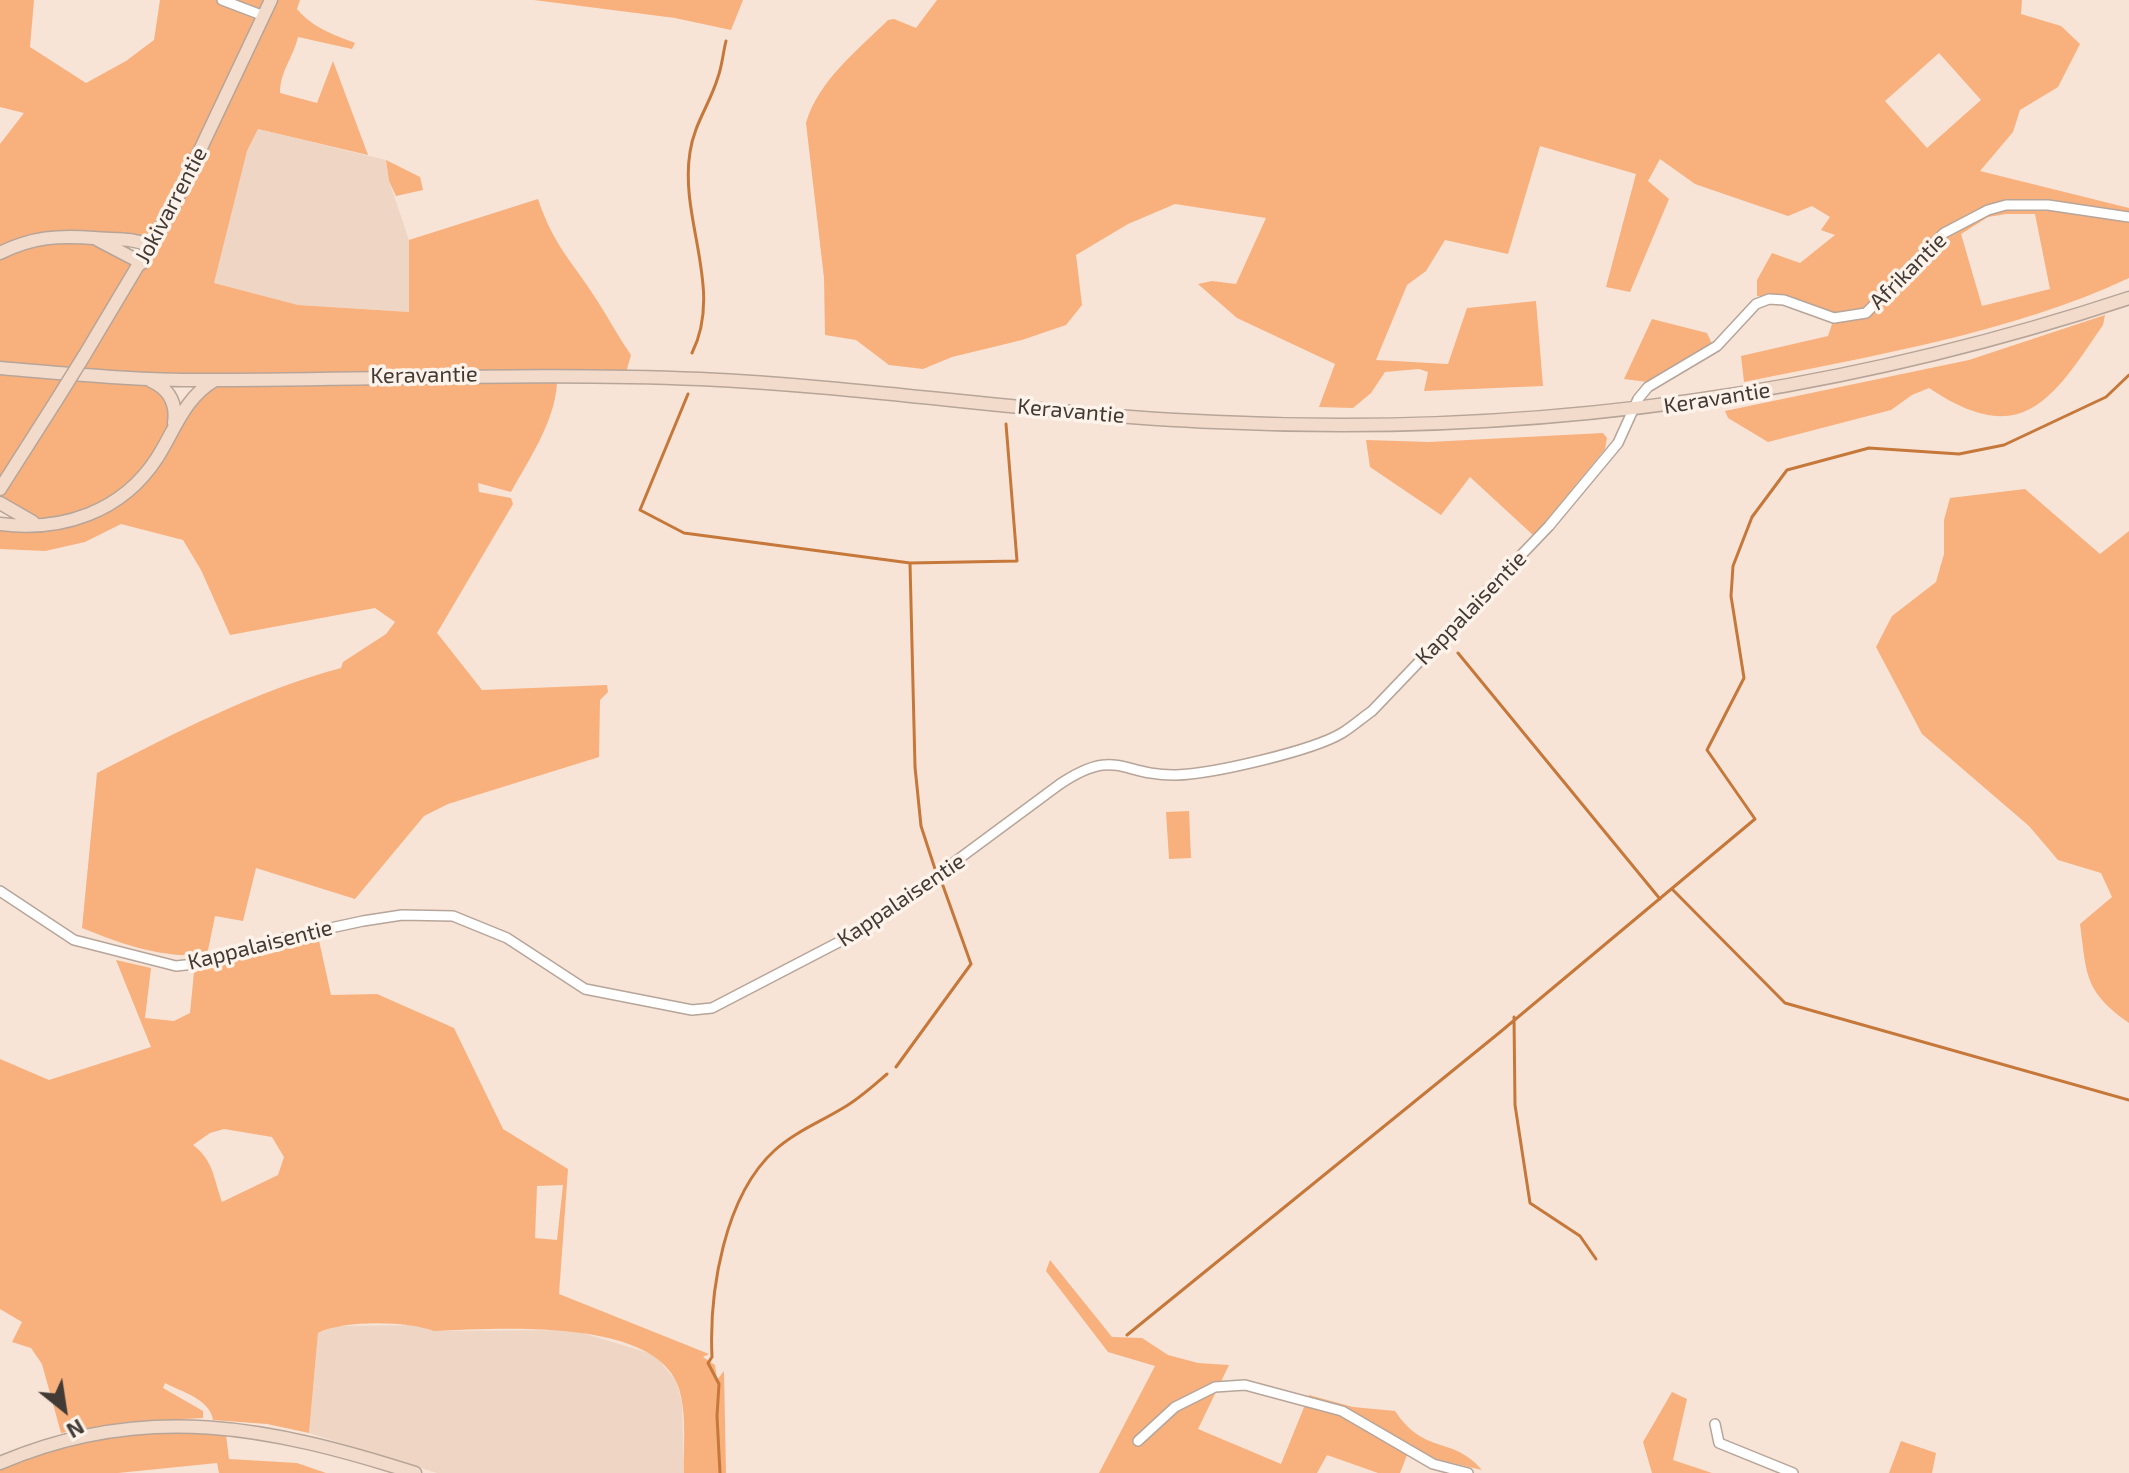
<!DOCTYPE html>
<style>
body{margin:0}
#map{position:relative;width:2129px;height:1473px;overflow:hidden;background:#f7e4d7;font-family:"Exo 2",sans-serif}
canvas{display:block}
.north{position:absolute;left:24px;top:1369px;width:80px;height:80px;-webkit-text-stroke:6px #fef3eb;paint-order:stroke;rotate:150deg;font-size:22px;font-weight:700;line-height:32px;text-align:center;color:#413a35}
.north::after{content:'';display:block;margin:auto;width:28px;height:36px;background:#413a35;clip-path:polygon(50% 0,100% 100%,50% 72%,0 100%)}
</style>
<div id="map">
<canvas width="2129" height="1473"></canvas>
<div class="north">N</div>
</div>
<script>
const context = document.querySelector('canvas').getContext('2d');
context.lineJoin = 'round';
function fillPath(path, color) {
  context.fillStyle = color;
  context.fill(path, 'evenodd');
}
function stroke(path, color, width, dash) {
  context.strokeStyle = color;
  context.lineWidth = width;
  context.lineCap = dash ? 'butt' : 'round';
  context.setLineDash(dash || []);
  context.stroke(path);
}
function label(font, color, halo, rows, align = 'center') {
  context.font = font + ' "Exo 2",sans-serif';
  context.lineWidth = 7;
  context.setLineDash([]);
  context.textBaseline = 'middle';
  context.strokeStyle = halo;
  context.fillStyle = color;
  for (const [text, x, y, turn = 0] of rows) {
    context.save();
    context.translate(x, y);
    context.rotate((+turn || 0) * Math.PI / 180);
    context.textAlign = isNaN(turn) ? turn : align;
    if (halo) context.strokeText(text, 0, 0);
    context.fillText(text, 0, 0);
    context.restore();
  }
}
fillPath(new Path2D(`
 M258 129 386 160 389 181 409 240 410 312 298 305 214 283 247 151Z
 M418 1325 434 1331 573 1330 655 1355 676 1381 682 1402 684 1473H437L309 1433 318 1333 337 1326Z`), '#efd5c4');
fillPath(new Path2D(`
 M0 0H34L30 47 86 83 126 61 154 40 160 0H300L297 9C313 28 332 34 355 43L352 49 298 37C293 58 280 71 280 93L317 103 333 61 368 155 258 129 247 151 214 283 298 305 409 312V240L538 199C554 247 573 262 598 302 609 319 619 338 631 355L625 376 557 375C559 415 530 458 511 492L478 483 479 492 511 498 513 504 437 633 482 690 607 685 608 692 600 700 599 757 448 804 424 816 355 899 256 868 243 921 215 916 207 955C161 958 124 945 82 928L97 773C175 733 255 691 341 668L343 662 386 634 395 622 375 608 230 635 201 570 183 540 121 524 85 542 45 551 0 549V524L39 525 0 503V144L24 113 0 107ZM103 238 151 247 141 263ZM148 380 214 381 175 417 171 396Z
 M534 0H743L731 30 675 18Z
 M937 0H2022L2021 14 2061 26 2080 44 2058 87 2020 110 2013 132 1980 171 2129 208V278C2015 332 1867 357 1744 382L1741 356 1828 336 1835 315 1781 297 1757 296V280L1772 253 1800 263 1835 235 1821 230 1830 217 1812 206 1788 216 1695 184 1660 159 1648 181 1669 199 1630 292 1606 287 1636 174 1540 146 1508 254 1445 240 1426 271 1407 285 1376 360 1448 364 1467 308 1536 301 1543 386 1424 391 1428 372 1419 369 1385 372 1371 393 1353 408 1319 407 1335 364 1237 318 1198 284 1212 281 1236 284 1266 218 1175 204 1128 224 1076 255 1082 305 1066 325 1022 340 952 357 923 369 889 365 856 340 825 335 824 278 806 123C818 81 858 50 888 20L894 19 916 28ZM1939 53 1981 100 1927 148 1885 101ZM2006 214H2035L2050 289 1982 306 1961 234 1988 217Z
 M386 160 420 177 423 190 396 196 389 181Z
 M2105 315 2103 325C2051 401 2022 450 1929 388L1912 395 1891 410 1768 442 1728 418 1725 411 1969 360Z
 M1652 319 1707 333 1712 344 1648 382 1624 379Z
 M1603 433 1607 438 1605 449 1534 536 1470 477 1441 515 1370 467 1366 440 1429 442Z
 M2025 489 2100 554 2129 531V1023C2084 991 2087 976 2080 924L2112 897 2101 873 2058 860 2029 826 1922 734 1876 647 1892 616 1936 582 1944 554V520L1950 498Z
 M1189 811 1191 858 1169 859 1166 812Z
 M318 936 331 995 377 994 454 1028 503 1129 568 1169 559 1294 709 1354 703 1357 715 1365 717 1380 724 1371 726 1473H684C683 1445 688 1407 676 1381 645 1317 494 1329 434 1331 407 1321 344 1320 318 1333L309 1433 267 1424 213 1420C210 1399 182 1392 165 1383L163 1388 203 1411V1418L127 1422 61 1433 42 1364 31 1348 12 1342 22 1322 0 1309V1059L49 1080 151 1047 116 960 151 968 145 1018 174 1021 190 1013 194 972ZM224 1129 272 1137 284 1157 278 1175 222 1202C213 1178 214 1161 193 1145L210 1133ZM563 1185 557 1240 535 1238 537 1186Z
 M1050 1260 1112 1337 1142 1338 1168 1355 1198 1363 1229 1365 1198 1429 1281 1464 1309 1395 1353 1407 1395 1411C1425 1456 1452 1435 1482 1470L1431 1458 1411 1445 1400 1473H1378L1327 1455 1317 1473H1099L1155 1366 1108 1352 1046 1271Z
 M1672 1392 1687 1399 1673 1460 1712 1473H1652L1643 1442Z
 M225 1427 229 1459 297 1463 326 1473H219L217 1463 118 1473H0V1463L82 1435Z
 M1901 1441 1936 1453 1932 1473H1889Z`), '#f8b07d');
stroke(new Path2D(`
 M692 353C724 289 679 219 690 152 694 124 710 104 718 77 722 66 723 53 726 41
 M688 394 640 510 684 533 910 563 1017 561 1006 424
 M910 563 915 767 921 826 935 869
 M1458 653 1660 899
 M1672 889 1785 1003 2129 1100
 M1514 1017 1515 1105 1530 1203 1580 1236 1596 1259
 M896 1067 971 964 942 883
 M1127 1335 1499 1033 1755 819 1707 750 1744 678 1731 596 1733 566 1752 517 1787 470 1869 448 1959 454 2004 445 2106 397 2129 375
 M720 1473 717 1416 719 1384 708 1363 712 1357C709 1292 724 1196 775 1150 795 1132 820 1122 843 1108 859 1099 873 1086 887 1074`), '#c6783a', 3);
const street = new Path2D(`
 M222 0 264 16
 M0 891 74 940 176 966 204 963 284 938 363 921 402 915 453 916 507 938 585 989 692 1010 712 1008 864 929 1060 784C1117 746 1121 776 1176 775 1212 774 1312 751 1342 733 1352 727 1362 718 1372 711L1549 526 1618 443 1638 399 1648 387 1717 346 1756 304 1769 299 1784 300 1834 318 1866 313 1944 233 1988 210 2006 205H2048L2129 217
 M1715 1424 1719 1443 1793 1473
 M1138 1441 1175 1407 1215 1387 1245 1385 1342 1411 1433 1464 1468 1473`);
const secondary = new Path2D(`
 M98 240 142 263
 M0 253C32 237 59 235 94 238 115 240 131 237 151 246
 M84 356 174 205 271 0
 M0 368C72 374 143 381 215 380 377 380 538 372 700 379 873 387 1044 415 1216 422 1527 437 1833 396 2129 298
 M151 381C169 389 177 403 174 423
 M0 489 56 401
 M0 503 33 522
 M0 524C62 532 122 512 157 458 175 430 184 398 215 380
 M0 1463C145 1401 271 1427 415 1473`);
stroke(street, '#b7a599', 12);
stroke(secondary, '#b7a599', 15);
stroke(street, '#fff', 9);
stroke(secondary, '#f2dbca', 12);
const secondaryBridge = new Path2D(`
 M56 401 84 356`);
stroke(secondaryBridge, '#b7a599', 15, []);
stroke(secondaryBridge, '#f2dbca', 12);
label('22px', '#413a35', '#fef3eb', [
 ["Jokivarrentie",171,205,-62],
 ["Afrikantie",1908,271,-45],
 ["Keravantie",424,375,-1],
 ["Keravantie",1717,398,-9],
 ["Keravantie",1071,411,5],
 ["Kappalaisentie",1471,608,-46],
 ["Kappalaisentie",901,900,-34],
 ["Kappalaisentie",260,945,-14]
]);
</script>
